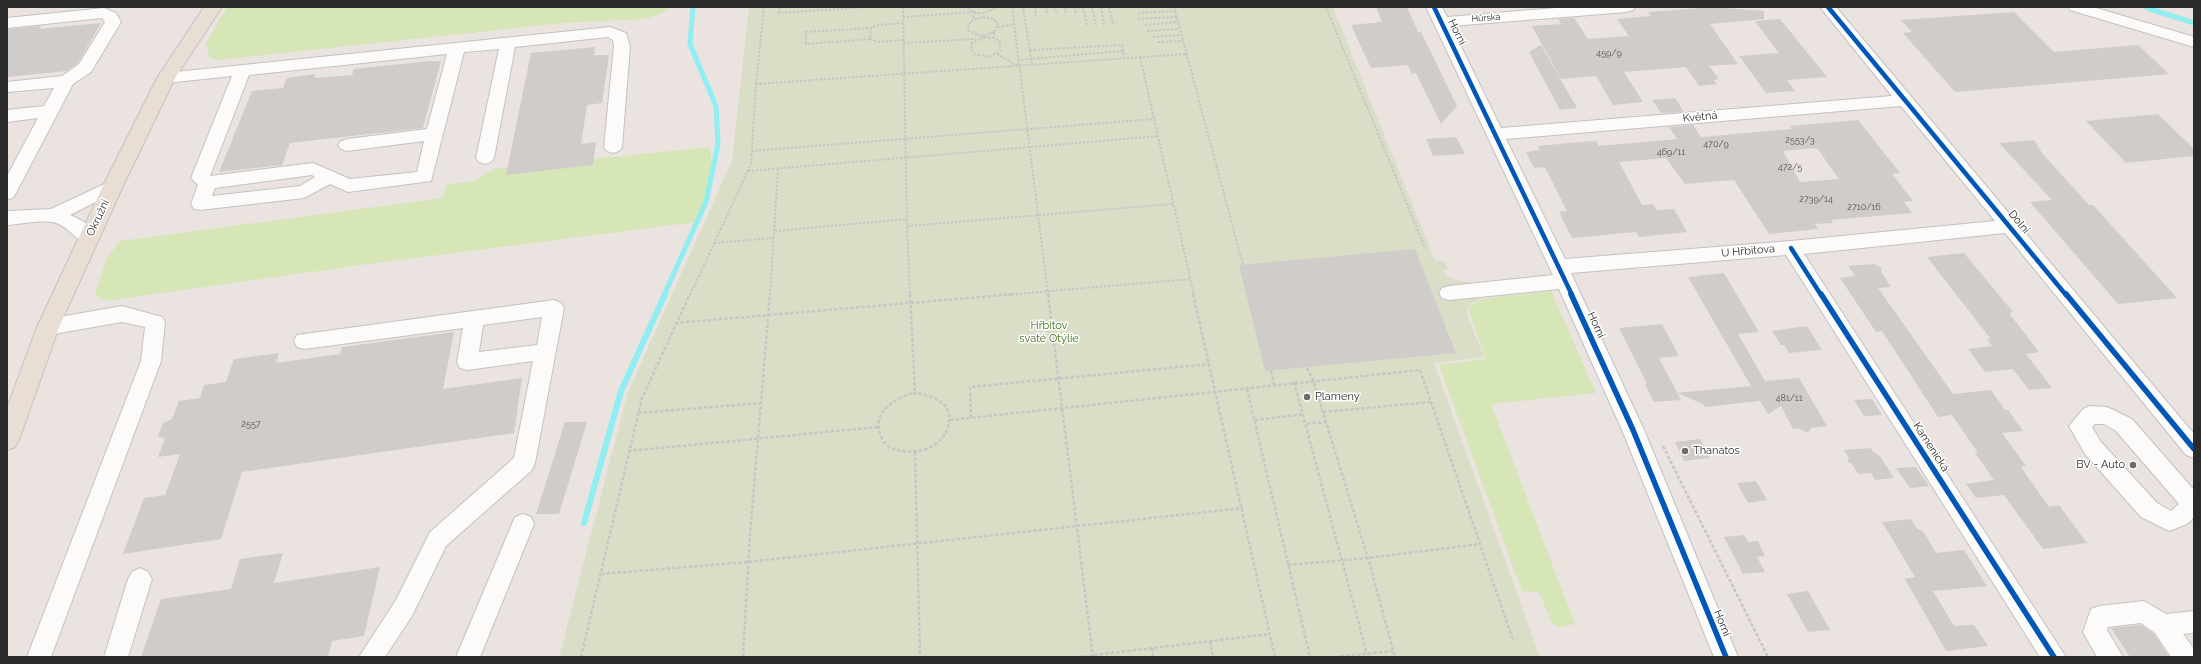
<!DOCTYPE html>
<meta charset="utf-8">
<style>
body{margin:0}
#map{position:relative;width:2201px;height:664px;overflow:hidden;background:#eae3e0;font-family:Raleway,sans-serif}
canvas{display:block}
.frame{position:absolute;inset:0;border:8px solid #2b2b2b;pointer-events:none}
</style>
<div id="map">
<canvas width="2201" height="664"></canvas>
<div class="frame"></div>
</div>
<script>
const context = document.querySelector('canvas').getContext('2d');
context.lineJoin = 'round';
function fillPath(path, color) {
  context.fillStyle = color;
  context.fill(path, 'evenodd');
}
function stroke(path, color, width, dash) {
  context.strokeStyle = color;
  context.lineWidth = width;
  context.lineCap = dash ? 'butt' : 'round';
  context.setLineDash(dash || []);
  context.stroke(path);
}
function label(font, color, halo, rows, align = 'center') {
  context.font = font + ' Raleway,sans-serif';
  context.lineWidth = 3;
  context.setLineDash([]);
  context.textBaseline = 'middle';
  context.strokeStyle = halo;
  context.fillStyle = color;
  for (const [text, x, y, turn = 0] of rows) {
    context.save();
    context.translate(x, y);
    context.rotate((+turn || 0) * Math.PI / 180);
    context.textAlign = isNaN(turn) ? turn : align;
    if (halo) context.strokeText(text, 0, 0);
    context.fillText(text, 0, 0);
    context.restore();
  }
}
fillPath(new Path2D(`
 M227 7H670L660 14 645 19 563 23 218 60 210 58 206 43Z
 M710 147C714 175 711 198 696 222L361 265 106 301 99 298 95 293 107 258 120 241 443 198 446 185 474 181 495 169Z
 M1551 291 1596 393 1491 404 1575 624 1558 627 1551 621 1539 592 1522 591 1439 365 1486 359 1468 309 1471 305 1480 301 1479 299Z`), '#d6e6b7');
fillPath(new Path2D(`
 M749 7H1333L1435 261H1444L1448 269 1443 270C1450 280 1459 282 1470 282L1478 301 1470 304 1467 309 1468 317 1484 357 1434 363 1540 657H559L628 392 732 161Z`), '#dbdec7');
stroke(new Path2D(`
 M2147 8 2194 23
 M664 295 706 202 718 144 716 106 690 44 693 7`), '#8eeef1', 5);
stroke(new Path2D(`
 M584 523 621 391 665 294`), '#8eeef1', 6);
fillPath(new Path2D(`
 M1376 7H1407L1418 32H1421L1457 106 1441 124 1416 73 1412 74 1408 65 1371 68 1351 25 1382 22Z
 M1714 7 1764 11V19L1710 24 1738 64 1709 66 1719 79 1714 80 1717 84 1699 86 1686 67 1624 72 1643 102 1613 105 1596 76 1561 79 1532 26 1561 24 1558 19 1574 18 1588 39 1629 36 1617 19 1651 16 1648 12Z
 M2014 12 2054 52 2138 45 2169 74 1955 92 1903 33 1912 32 1901 20Z
 M1780 19 1827 77 1787 80 1795 91 1766 93 1739 56 1779 53 1755 21Z
 M101 23 78 63 67 71 7 77V29L41 26 40 29Z
 M1541 45 1577 108 1560 110 1529 52Z
 M595 47 594 55H609L602 103 587 105 581 144 596 142 593 165 506 175 531 53Z
 M429 61H441L423 128 290 143 282 165 219 172 252 91 283 88 287 78 316 74 314 78 352 75 354 69Z
 M1675 98 1684 112 1661 113 1652 100Z
 M2158 114 2194 149V156L2126 163 2086 121Z
 M1858 120 1900 173 1892 174 1913 201 1904 202 1912 213 1831 220 1833 223 1815 224 1818 229 1769 234 1734 180 1685 184 1666 158 1619 162 1642 205 1653 204 1657 210 1674 209 1687 232 1639 237 1636 232 1572 238 1559 212 1567 211 1545 167 1534 168 1526 152 1540 150 1538 146 1569 143 1596 141 1599 146 1677 139 1669 127 1693 125 1701 137 1792 129 1790 126ZM1817 148 1839 179 1800 182 1783 151Z
 M1456 137 1465 154 1433 156 1426 139Z
 M2034 140 2042 153 2089 205H2093L2177 298 2118 304 2030 202 2052 200 1999 143Z
 M1415 249 1456 353 1265 371 1239 265Z
 M1964 253 2013 312 2009 313 2039 352 2026 354 2052 388 2029 390 2013 369 1985 372 1968 349 1992 346 1987 339 1990 338 1927 257Z
 M1874 264 1882 268 1881 272 1891 287 1878 288 1953 394 1991 390 2005 410H2008L2023 431 2002 433 2026 466 2021 467 2049 507 2059 505 2087 543 2043 549 2004 495 1976 498 1966 484 1994 480 1975 453H1978L1952 415 1938 417 1882 331 1876 332 1840 278 1855 276 1848 266Z
 M1724 273 1759 332 1738 334 1765 381 1799 378 1827 426 1811 428 1808 433 1798 428 1793 429 1781 406 1768 414 1760 401 1705 407 1703 404 1677 393 1751 386 1688 277Z
 M1662 324 1679 356 1659 358 1681 400 1654 402 1645 384H1647L1619 328Z
 M1807 326 1822 350 1789 353 1784 345H1781L1772 331Z
 M454 332 443 389 522 378 514 433 242 472 221 539 123 554 144 498 165 495 180 454 158 457 165 439 158 436 163 423 172 419 179 401 200 398 204 385 226 382 234 359 279 353 276 363 340 354 342 347Z
 M1872 399 1882 415 1864 416 1854 400Z
 M565 422H587L559 514H536Z
 M1700 439 1710 458 1684 461 1675 442Z
 M1871 448 1873 452 1880 456 1894 478 1875 480 1871 473 1858 474 1852 464 1847 462 1849 458 1844 450Z
 M1916 467 1929 486 1910 488 1896 468Z
 M1756 481 1767 500 1748 503 1737 483Z
 M1911 519 1917 529 1923 531 1936 553 1964 550 1987 586 1933 591 1954 626 1974 625 1988 646 1946 651 1905 579 1915 577 1882 522Z
 M1744 535 1748 542 1758 541 1765 556 1757 557 1765 572 1743 574 1724 537Z
 M283 553 274 583 380 567 364 636 332 641 328 657H141L161 599 231 589 240 559Z
 M1808 591 1830 630 1808 632 1787 594Z
 M2141 625 2154 634 2169 657H2130L2111 628Z`), '#d0ccca');
const minor = new Path2D(`
 M1426 7H1442L1447 17 1568 7H1635L1633 10 1627 12 1451 26 1501 128 1892 96 1820 7H1836L2194 434V458L2186 455 2005 233 1804 254 2066 657H2040L1786 255 1571 273 1644 430 1738 657H1714L1622 430 1559 289 1449 300 1442 298 1439 293 1442 288 1449 286 1553 275ZM1901 106 1995 221 1791 241 1565 259 1506 139Z
 M2068 7H2093L2194 37V47L2070 10Z
 M104 8 116 13 121 22 91 72 73 84 16 193 13 198 7 199V176L38 118 7 122V110L44 106 54 88 7 92V82L62 76 79 64 105 22 102 18 7 28V18Z
 M610 27 626 33 630 46 622 147 619 151 613 153 607 151 604 147 614 46 613 40 608 37 515 47 494 158 491 162 485 164 479 162 476 158 499 49 464 52 431 181 348 192 330 184 304 198 200 210 194 209 191 204 198 185 191 178 232 76 166 83 160 82 158 78 160 74 166 73ZM447 54 427 129 347 139 341 141 338 145 341 149 347 151 424 141 417 172 350 179 313 163 210 176 249 75ZM312 175 315 177 300 186 212 196 215 188Z
 M113 180 119 182 122 186 119 190 70 215C81 219 93 227 98 237L96 242C77 247 69 224 52 222 38 220 21 224 7 225V211L51 209Z
 M554 300 561 303 564 308 535 463 532 470 446 546 412 616 385 657H359L396 600 430 532 514 458 533 361 467 370 460 368 457 362 463 328 304 349 297 347 294 341 297 335ZM542 317 537 345 479 352 483 325Z
 M122 306 162 317 165 322 161 361 51 657H27L141 361 145 327 122 322 48 335 41 332 38 327 41 322 48 319Z
 M2090 406 2107 407 2132 419 2194 490C2194 521 2200 520 2169 531L2141 517 2085 454 2069 426 2083 409ZM2095 424H2104L2116 431 2179 504 2171 511 2157 503 2101 442 2092 427Z
 M523 514 531 517 534 524 480 657H456L512 524 515 517Z
 M140 568 148 572 152 579 128 657H104L128 579 132 572Z
 M2144 601 2166 614 2194 611V633L2183 634 2194 649V657H2171L2155 633 2141 623 2108 627 2107 630 2123 657H2097L2083 632 2091 609 2099 606Z`);
const major = new Path2D(`
 M204 7H222L175 78 123 186 59 327 19 440 15 447 7 450V408L37 327 103 186 157 78Z`);
stroke(minor, '#c3c2c2', 2);
stroke(major, '#c5c2c1', 2);
stroke(new Path2D(`
 M780 7 779 13 867 7
 M903 7 907 226 910 295
 M967 7C975 15 986 15 995 7
 M1012 7 1048 295
 M1023 7 1032 64
 M1035 7 1036 16
 M1046 7 1047 15
 M1055 7 1057 15
 M1065 7 1066 14
 M1075 7 1076 14
 M1083 7 1087 25
 M1092 7 1096 25
 M1101 7 1104 25
 M1109 7 1113 24
 M1136 7H1139
 M1174 7 1243 265
 M1326 7 1425 248
 M1138 13 1175 11
 M903 17 975 12 973 19
 M983 17 994 19 998 24 994 32 981 36 969 31 968 25 973 20Z
 M1138 19 1176 17
 M903 23 878 25 871 28 870 39 878 42 903 40
 M1145 25 1178 22
 M998 27 1015 24
 M1147 31 1179 29
 M994 32V38
 M984 37 994 38 1000 42V51L989 57 975 54 971 49 972 43Z
 M1153 37 1181 35
 M870 39 806 44V32L871 28
 M1158 42 1183 41
 M903 43 976 39
 M1030 50 1122 45 1124 57
 M997 54 1017 65
 M1140 57 1194 295
 M1017 60 1123 51
 M756 84 1186 54
 M751 151 1155 119
 M748 171 1159 136
 M907 226 1173 204
 M775 231 907 219
 M714 243 774 238
 M690 295 751 164 756 84 764 7
 M770 295 778 169
 M1004 295 1190 279`), '#c6c6c6', 2, [2.5, 1.5]);
stroke(new Path2D(`
 M910 294 915 393
 M1048 294 1093 657
 M1193 294 1275 657
 M675 323 1015 294
 M1307 368 1313 380 1368 558 1395 657
 M1271 371 1274 384
 M1294 382 1367 654
 M1247 389 1310 657
 M913 393C934 395 957 404 947 430 938 452 906 457 888 446 883 442 880 436 879 430 875 409 897 398 913 393Z
 M1323 412 1430 402
 M638 413 761 403
 M971 418 970 387 1210 364
 M950 420 1420 370 1513 640
 M1255 420 1304 414
 M1307 424 1326 422
 M1663 446 1768 657
 M628 451 878 427
 M915 452 920 657
 M1288 565 1368 558 1480 544
 M601 574 747 562 1243 508
 M1210 641 1213 657
 M1152 648 1153 657
 M581 657 642 398 690 294
 M743 657 750 535 770 294
 M1078 657 1270 634
 M1335 657 1394 651`), '#c6c6c6', 2.5, [3.5, 2]);
fillPath(minor, '#fcfbfa');
fillPath(major, '#e8ded3');
stroke(new Path2D(`
 M1434 7 1572 295
 M1828 7 2066 295
 M1791 248 1821 295`), '#0057b8', 4.5);
stroke(new Path2D(`
 M1571 294 1633 430 1726 657
 M1821 294 2054 657
 M2066 294 2194 449`), '#0057b8', 5.5);
for (const [x, y, r, color] of [
 [1307,397,4,"#6e6b6a"],
 [1685,451,4,"#6e6b6a"],
 [2133,465,4,"#6e6b6a"]
]) {
  const dot = new Path2D();
  dot.arc(x, y, r, 0, 2 * Math.PI);
  context.fillStyle = color;
  context.fill(dot);
  stroke(dot, '#fff', 1.5);
}
label('9px', '#2b2b2b', '#fff', [
 ["Hůrská",1486,18,-4]
]);
label('9px', '#555454', null, [
 ["459/9",1609,53],
 ["2553/3",1800,140],
 ["470/9",1716,144],
 ["469/11",1671,152],
 ["472/5",1790,167],
 ["2739/14",1816,199],
 ["2710/16",1864,207],
 ["481/11",1789,398],
 ["2557",251,424]
]);
label('11px', '#2b2b2b', '#fff', [
 ["Horní",1457,32,64],
 ["Květná",1700,117,-5],
 ["Okružní",98,218,-65],
 ["Dolní",2019,222,50],
 ["U Hřbitova",1748,251,-5],
 ["Horní",1596,325,65],
 ["Kamenická",1931,447,57],
 ["Horní",1722,623,67]
]);
label('11px', '#3c6f14', '#fff', [
 ["Hřbitov",1049,326],
 ["svaté Otýlie",1049,339]
]);
label('11px', '#2b2b2b', '#fff', [
 ["Plameny",1315,397],
 ["Thanatos",1693,451],
 ["BV - Auto",2125,465,"right"]
], 'left');
</script>
